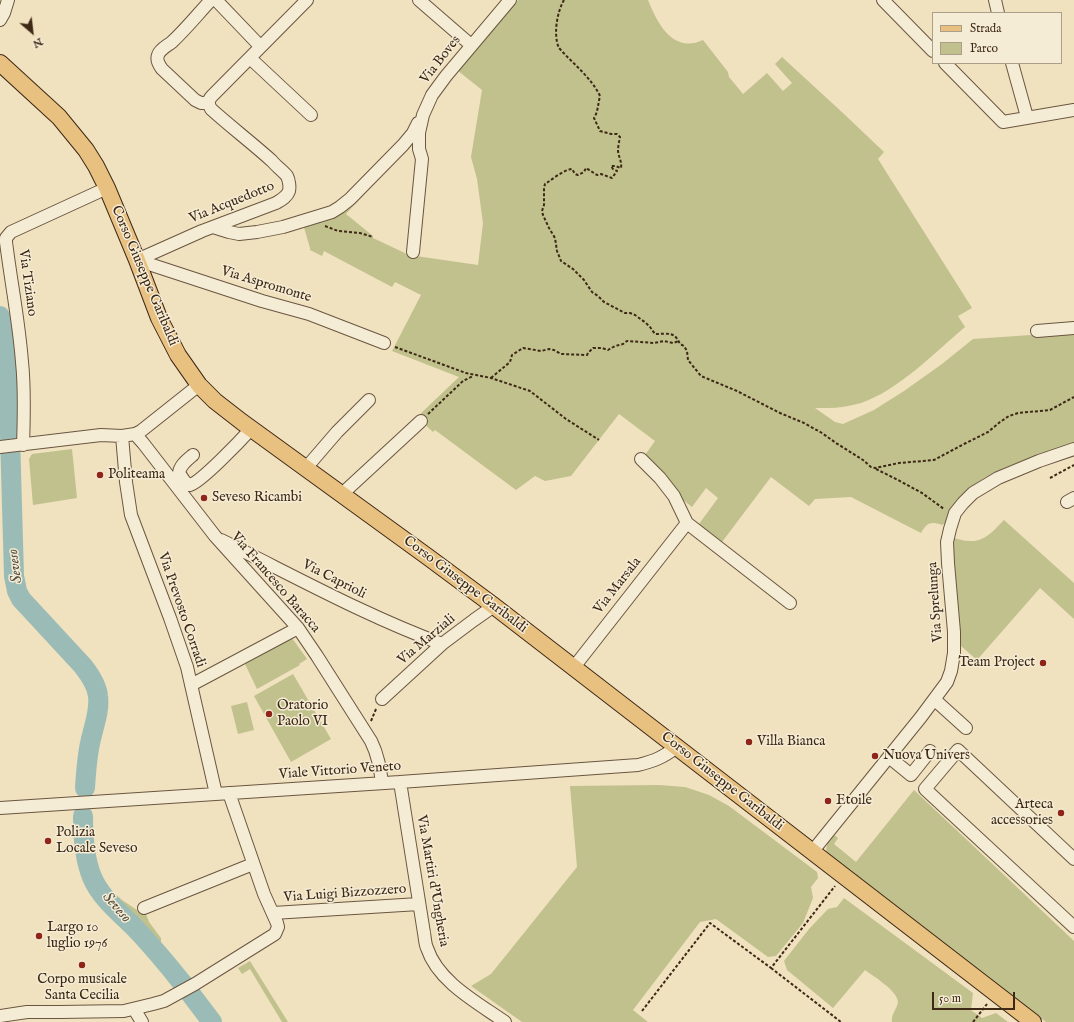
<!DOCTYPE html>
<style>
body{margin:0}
#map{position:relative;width:1074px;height:1022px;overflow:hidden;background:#f0e1bf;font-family:"IM FELL English",serif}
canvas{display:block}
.legend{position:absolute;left:932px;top:12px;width:130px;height:52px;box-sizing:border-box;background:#f5ecd5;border:1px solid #ac9e89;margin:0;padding:5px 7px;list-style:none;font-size:12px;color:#3e2816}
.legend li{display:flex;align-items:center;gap:8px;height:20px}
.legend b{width:20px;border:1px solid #ac9e89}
.north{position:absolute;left:12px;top:12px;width:40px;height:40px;-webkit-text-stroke:3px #f5ecd5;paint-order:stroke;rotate:152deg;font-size:11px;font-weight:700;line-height:16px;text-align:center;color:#3e2816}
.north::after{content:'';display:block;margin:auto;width:14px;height:18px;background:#3e2816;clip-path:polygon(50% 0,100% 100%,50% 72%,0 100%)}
.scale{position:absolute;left:932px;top:992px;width:83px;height:18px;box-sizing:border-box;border:2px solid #3e2816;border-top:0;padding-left:5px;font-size:12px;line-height:14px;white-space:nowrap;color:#3e2816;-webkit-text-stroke:3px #f5ecd5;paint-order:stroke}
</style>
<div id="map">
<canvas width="1074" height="1022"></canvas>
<ul class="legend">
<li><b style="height:5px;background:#e8c080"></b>Strada</li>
<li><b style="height:11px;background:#c0c18d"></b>Parco</li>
</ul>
<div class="north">N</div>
<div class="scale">50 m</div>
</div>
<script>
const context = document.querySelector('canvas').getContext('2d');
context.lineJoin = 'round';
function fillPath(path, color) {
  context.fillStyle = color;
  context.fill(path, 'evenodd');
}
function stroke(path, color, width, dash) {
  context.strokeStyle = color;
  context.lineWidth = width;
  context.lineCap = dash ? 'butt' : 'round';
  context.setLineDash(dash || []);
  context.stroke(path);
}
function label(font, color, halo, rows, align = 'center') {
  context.font = font + ' "IM FELL English",serif';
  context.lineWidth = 3;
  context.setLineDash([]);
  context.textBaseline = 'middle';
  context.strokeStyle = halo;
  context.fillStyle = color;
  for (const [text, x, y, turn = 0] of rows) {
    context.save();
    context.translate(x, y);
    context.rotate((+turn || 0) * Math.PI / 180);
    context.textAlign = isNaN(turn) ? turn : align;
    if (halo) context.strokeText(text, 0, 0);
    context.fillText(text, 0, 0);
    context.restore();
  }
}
fillPath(new Path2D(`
 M518 0H648C657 23 673 54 703 40L728 72 729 77 743 94 767 73 783 91 792 83 775 64 782 57 844 114 884 152 878 159 972 308 958 316 965 327C934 353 899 390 861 403 850 406 838 408 827 408 823 408 819 408 815 408L835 422 843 424 874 410 904 391 942 364 973 339 1074 332V444C1048 453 987 469 970 489 962 498 954 512 947 522L942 525C930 521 927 523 921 533L851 497 815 499 809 506 771 477 722 542 699 524 718 498 706 488 692 507 683 500 660 469 645 455 655 441 619 414 571 476 545 481 535 476 516 490 435 430 433 432 417 417 459 377 392 351 421 295 395 282 392 287 324 251 322 256 310 250V248L303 224 316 221 402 154 346 214 373 236V238L409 255 478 265 483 223 477 179 471 157 482 90 457 70Z
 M72 449 77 498 33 505 29 459 32 454Z
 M1004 520 1074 583V619L1040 588 977 660 961 646C959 610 953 574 951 537 957 539 964 541 970 541 985 542 994 530 1004 520Z
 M292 638 307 659 299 664 300 665 257 689 245 664Z
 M293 674 331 739 291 762 254 696Z
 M247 702 254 730 238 734 231 706Z
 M659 785 685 787 709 795 729 806 817 872 818 878 811 887 813 898 803 923 776 956 768 957 716 919 700 922 633 1010 648 1022H522L471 986 491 974 577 867 570 786Z
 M914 790 1074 941V1022H1046L828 856C824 847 828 842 833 834L838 838 834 844 856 862Z
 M111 890 122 900 143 914H146L149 922 161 938V947Z
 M844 898 973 993 971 1010 982 1018 996 1013 1008 1022H892C891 1014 897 1009 898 1002 898 991 873 976 865 970L833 1008 787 970 784 961 809 929 828 909 837 907Z
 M250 961 288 1022H282L250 969 242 974 238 968Z`), '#c0c18d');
stroke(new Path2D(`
 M0 316 6 346 8 365 14 576 17 591 21 599 83 666C90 675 97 685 98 696 100 711 94 725 91 739 87 755 86 771 85 788
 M83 816C83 836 84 858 92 877 100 897 120 913 135 928 152 946 168 965 183 984
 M190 993 212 1022`), '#9bbcb6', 20);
const minor = new Path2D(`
 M216 0 260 46
 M419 0 471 45
 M883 0 933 51
 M995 0 998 13
 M0 20 4 13 8 0
 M250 58 311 115
 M945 63 1003 122 1074 110
 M1012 63 1027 117
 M209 103H201L195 100 162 69C159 65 156 60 158 55 160 49 167 46 172 42 186 29 198 14 211 0
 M213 227 229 232 239 234 257 232 283 227 332 212 340 207 350 199 403 145 413 133 418 123
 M413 252 422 159 419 149V133L423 115 432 95 446 76 510 0
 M137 260 202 231 276 203C281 200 287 197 289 191 290 187 289 180 287 176 283 171 276 166 272 161 252 143 231 127 211 109 208 104 208 100 212 96L307 0
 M137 260 149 264 262 301 309 314 384 343
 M1037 331 1074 328
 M135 434 143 443 215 536 298 628 317 656 371 741C378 755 380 768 382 783
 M122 436 126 482 131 515 170 618 187 667 216 794
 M23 445C24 417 25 390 22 362 19 322 11 282 6 242V238L11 232 107 188
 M0 447 101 435 122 436 135 434 141 431 199 385
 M193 455C187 460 180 465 179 473L185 482 190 485C201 482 241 440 251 429
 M641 459 660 478 674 496 687 523 790 603
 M306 468 337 432 369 400
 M342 494 421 421
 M1067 502 1074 498
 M221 540C294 576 366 616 442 644
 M574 667 687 523
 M191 685 298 628
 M382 699 442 644 474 620 494 606
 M935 700 966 728
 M889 757 911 775 930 751
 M400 782 424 933C425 938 425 944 427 948 438 982 478 1003 505 1022
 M0 808 400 782 638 765C655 761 663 757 677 747
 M812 852 921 717 947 682 951 671 954 653V632L948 563 947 542 950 529 955 513 963 503 973 493 998 478 1039 461 1074 449
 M1074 859 958 750 925 789 1074 927
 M144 908 253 864
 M273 913 419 904
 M134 1009 142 1022
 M0 1016 27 1012H60L124 1011 153 1004 164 1001 195 984 275 934 278 927 277 923 264 894 229 793`);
const major = new Path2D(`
 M0 63 59 117 86 150 96 166 107 188 137 260 159 318 178 355 199 385 215 401 242 422 428 557 494 606 1033 1022`);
stroke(minor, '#6a5640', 14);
stroke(major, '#3e2816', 18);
stroke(new Path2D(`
 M564 0C557 12 553 35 559 48 573 64 591 77 600 96 598 104 598 112 594 118L600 131 611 134H617L620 137C619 142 618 147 618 151 619 158 622 162 621 168L615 166H611L613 169 617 171 612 178 601 174 597 175 586 168 584 172 578 175 575 174 572 169C563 170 553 179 545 184L544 188V205L542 211 543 215 549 228 555 238 557 251 561 261 573 269 584 280 592 292 598 296 604 302 625 313H630L635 315 646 323 650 327 655 334C669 334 674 331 680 344L684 346 687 351 688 360 701 376 737 391 780 413 804 423 822 433 836 443 863 460 871 467 875 468 899 463 934 460 964 444 988 432 1000 422 1009 416 1018 413 1050 410 1074 397
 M325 226 338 231 360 233 373 237
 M395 347 466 373 491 378 530 391 566 419 599 440
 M491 378 510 362 512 355 523 348 541 351 549 349 554 350 561 354 587 355 588 353 593 348H602L608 350 615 346 623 344 627 341 654 343 664 341 673 343 679 341
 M428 414 463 381 473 376
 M876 469 898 480 922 493 944 509
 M1050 478 1074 465
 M371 721 376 709
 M771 968 841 1022
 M642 1011 710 923 771 968 835 886
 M973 1022 987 1004`), '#3e2816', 2, [3, 2]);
stroke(minor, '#f5ecd5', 12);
stroke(major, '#e8c080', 16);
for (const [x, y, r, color] of [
 [100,475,4,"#8f2418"],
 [204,498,4,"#8f2418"],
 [1043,663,4,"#8f2418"],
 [269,714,4,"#8f2418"],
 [749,742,4,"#8f2418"],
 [875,756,4,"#8f2418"],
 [828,801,4,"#8f2418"],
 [1061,813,4,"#8f2418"],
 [48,841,4,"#8f2418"],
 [39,936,4,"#8f2418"],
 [82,965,4,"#8f2418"]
]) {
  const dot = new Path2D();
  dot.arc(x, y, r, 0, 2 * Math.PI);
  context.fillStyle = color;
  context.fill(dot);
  stroke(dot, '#f5ecd5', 1.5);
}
label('14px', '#3e2816', '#f5ecd5', [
 ["Via Boves",441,60,-52],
 ["Via Acquedotto",232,203,-22],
 ["Corso Giuseppe Garibaldi",144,276,67],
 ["Via Tiziano",27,283,82],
 ["Via Aspromonte",266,285,17],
 ["Via Caprioli",334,580,27],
 ["Via Francesco Baracca",275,583,49],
 ["Corso Giuseppe Garibaldi",465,585,37],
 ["Via Marsala",618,586,-52],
 ["Via Sprelunga",936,602,-94],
 ["Via Prevosto Corradi",181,610,71],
 ["Via Marziali",427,640,-40],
 ["Viale Vittorio Veneto",340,771,-4],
 ["Corso Giuseppe Garibaldi",722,782,38],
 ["Via Martiri d'Ungheria",432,881,80],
 ["Via Luigi Bizzozzero",345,894,-4]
]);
label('14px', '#3e2816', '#f5ecd5', [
 ["Politeama",108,475],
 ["Seveso Ricambi",212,498],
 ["Team Project",1035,663,"right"],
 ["Oratorio",277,706],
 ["Paolo VI",277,722],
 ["Villa Bianca",757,742],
 ["Nuova Univers",883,756],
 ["Etoile",836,801],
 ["Arteca",1053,805,"right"],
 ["accessories",1053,821,"right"],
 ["Polizia",56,833],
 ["Locale Seveso",56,849],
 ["Largo 10",47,928],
 ["luglio 1976",47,944],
 ["Corpo musicale",82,980,"center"],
 ["Santa Cecilia",82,996,"center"]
], 'left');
label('italic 15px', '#554d3e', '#f5ecd5', [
 ["Seveso",16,566,-97],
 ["Seveso",116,908,49]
]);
</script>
